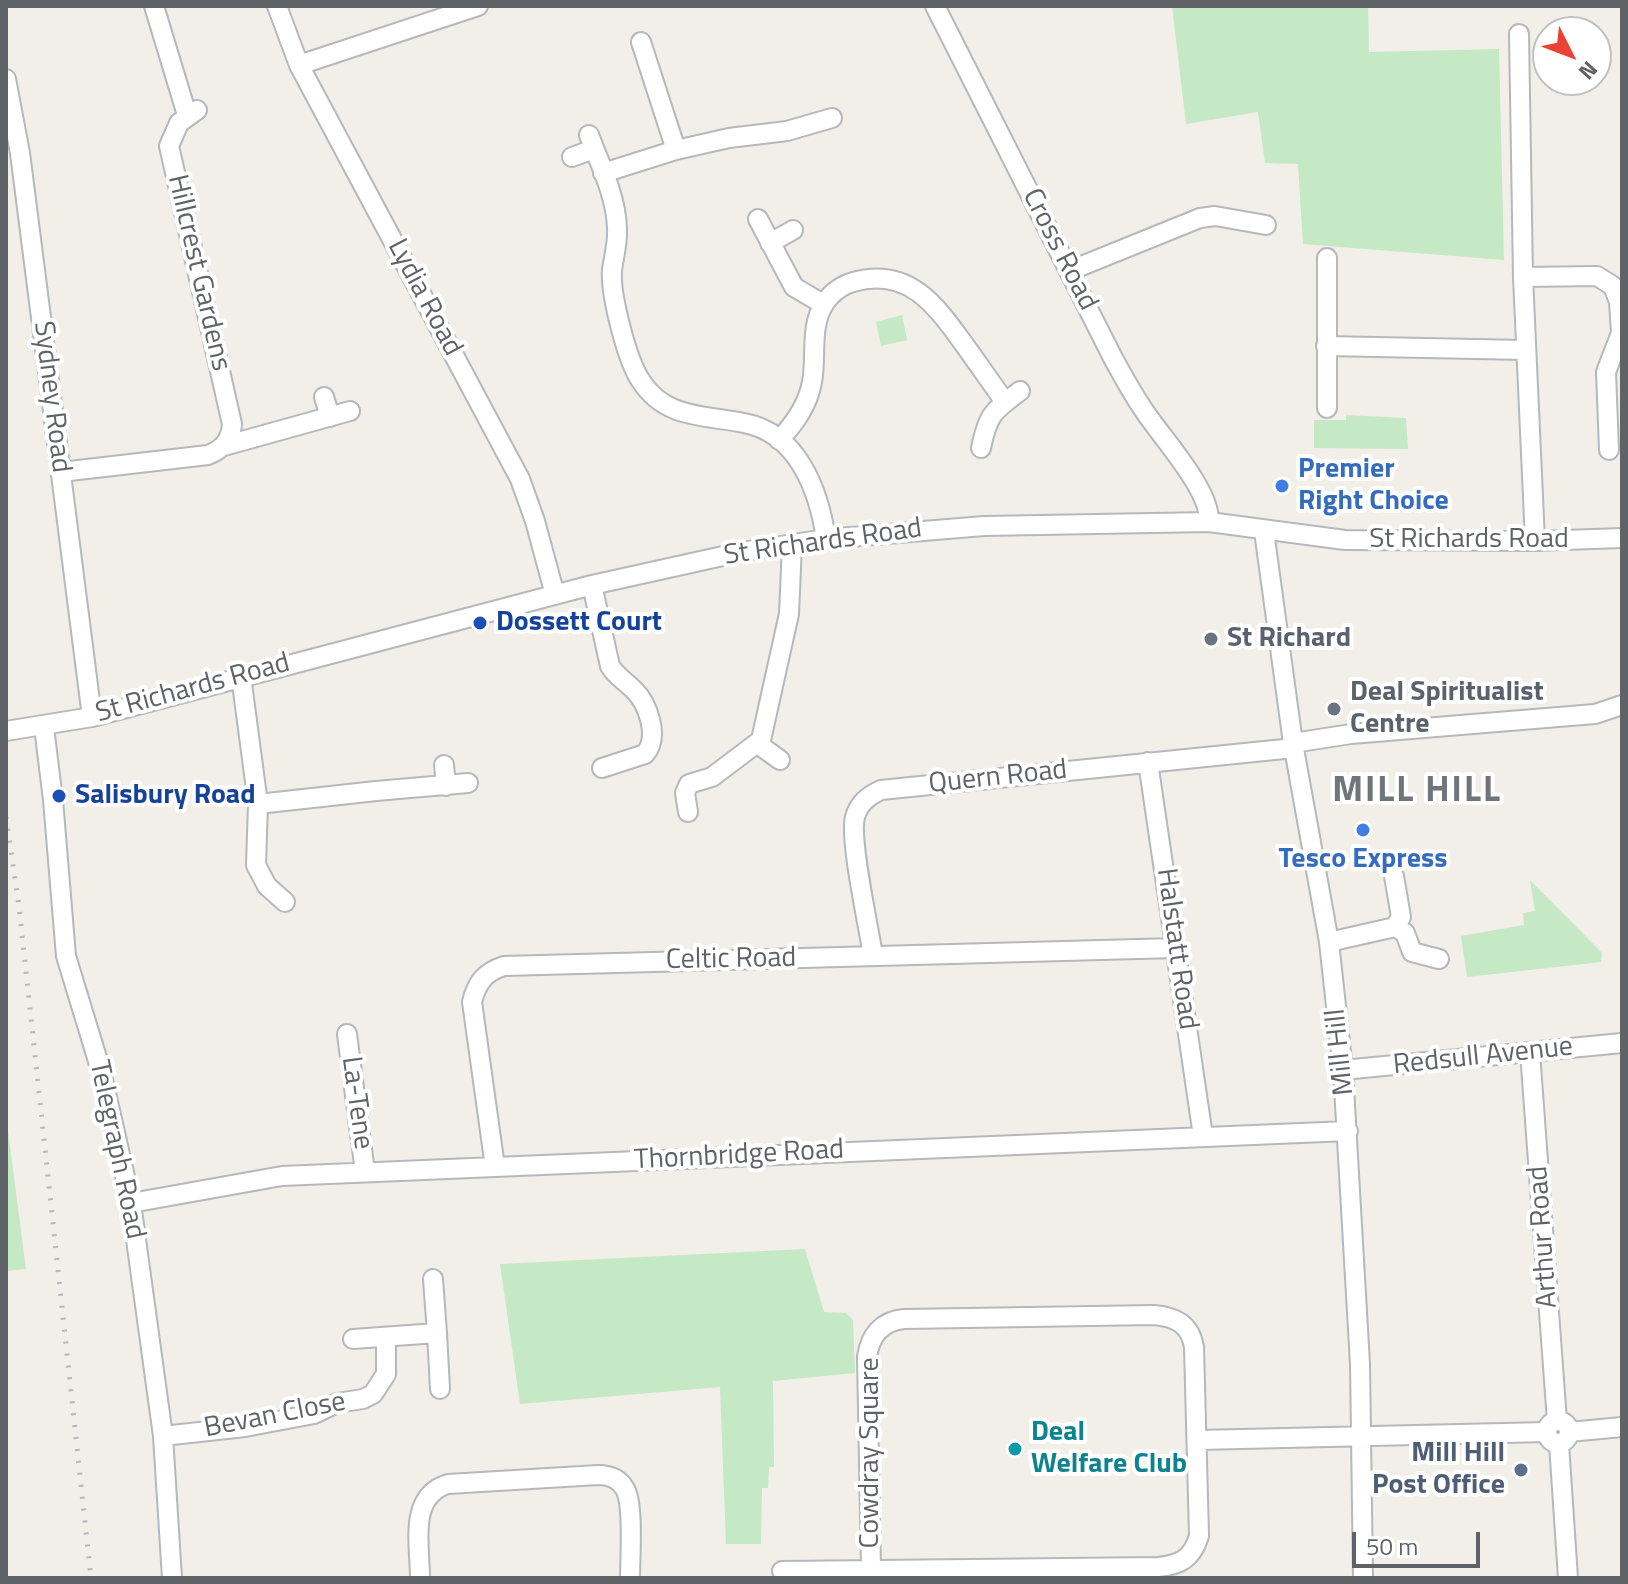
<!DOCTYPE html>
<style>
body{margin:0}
#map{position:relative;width:1628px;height:1584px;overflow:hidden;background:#f1efe8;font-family:"Titillium Web",sans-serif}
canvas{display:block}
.frame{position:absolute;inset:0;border:8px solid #5f6368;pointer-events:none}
.north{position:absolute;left:1532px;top:16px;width:80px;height:80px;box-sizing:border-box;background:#fff;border:2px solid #bfc1c3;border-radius:50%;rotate:132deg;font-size:22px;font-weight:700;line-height:32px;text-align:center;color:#5f6368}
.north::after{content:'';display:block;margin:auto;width:28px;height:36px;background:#ea4335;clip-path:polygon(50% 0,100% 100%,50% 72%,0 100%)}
.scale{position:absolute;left:1352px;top:1532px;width:128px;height:36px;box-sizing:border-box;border:4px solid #5f6368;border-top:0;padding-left:10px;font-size:24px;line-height:28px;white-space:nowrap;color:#5f6368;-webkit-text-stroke:6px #fff;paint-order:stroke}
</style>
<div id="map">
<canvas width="1628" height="1584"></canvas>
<div class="frame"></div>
<div class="north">N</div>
<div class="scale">50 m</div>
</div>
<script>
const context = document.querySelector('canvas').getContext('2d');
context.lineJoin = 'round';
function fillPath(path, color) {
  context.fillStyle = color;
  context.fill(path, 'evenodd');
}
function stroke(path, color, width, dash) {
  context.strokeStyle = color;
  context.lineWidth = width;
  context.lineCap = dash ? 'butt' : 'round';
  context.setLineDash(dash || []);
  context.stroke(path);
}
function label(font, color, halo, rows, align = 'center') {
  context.font = font + ' "Titillium Web",sans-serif';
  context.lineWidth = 8;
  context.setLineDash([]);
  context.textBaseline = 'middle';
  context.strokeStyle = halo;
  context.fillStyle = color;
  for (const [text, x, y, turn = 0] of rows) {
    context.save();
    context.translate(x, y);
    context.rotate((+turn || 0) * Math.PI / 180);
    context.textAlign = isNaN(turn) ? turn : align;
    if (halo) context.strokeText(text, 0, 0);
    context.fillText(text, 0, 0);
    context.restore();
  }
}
fillPath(new Path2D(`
 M1172 6H1368L1369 52 1499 49 1504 260 1303 244 1298 164 1265 163 1258 112 1186 124Z
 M902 315 907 340 881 346 876 322Z
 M1346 415 1406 418 1408 449 1314 448V420H1346Z
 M1530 880 1602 953 1601 962 1467 977 1461 936 1524 925 1523 913 1535 911Z
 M6 1116 26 1269 6 1271Z
 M805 1249 824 1312 846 1313 853 1320 855 1373 773 1381 774 1467H769L768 1488H762L761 1544H726L720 1387 520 1404 500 1264Z`), '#c5e8c5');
const minor = new Path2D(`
 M154 6 187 115
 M277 6 299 65 520 479 535 521 555 595
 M935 6 1114 360C1123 376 1132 393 1143 409 1161 437 1211 490 1209 522
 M1519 34 1523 277
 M641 42 676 150
 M299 65 478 6
 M6 79 20 153 92 717
 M589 135C600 164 616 196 617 228 618 242 614 256 612 270 610 294 627 361 641 381 665 419 705 415 744 423 798 433 819 491 826 539
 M572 157 594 149
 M603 173 676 150 729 138 787 131 832 118
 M758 219 794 287 823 304
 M770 243 793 230
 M1327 258V408
 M1069 271 1200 218 1215 216 1266 225
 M1326 346 1525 350
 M324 397 330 417
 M779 440C795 423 808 405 812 382 816 362 812 341 817 321 822 302 834 288 853 282 910 266 937 307 966 347 979 365 992 384 1005 402
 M224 446 350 411
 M981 448C988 414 993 411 1020 391
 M61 472 208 455C223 449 231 440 232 424L169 146 179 123 197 110
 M1264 531 1293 743 1329 942 1343 1070 1360 1364 1363 1578
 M1535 541 1523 277 1597 276 1613 286 1619 302 1621 333 1606 372 1609 450
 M592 585 610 666C616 676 625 681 633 689 648 703 660 737 645 754L602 768
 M241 676 258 804 256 865 267 886 285 902
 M44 727 53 800 66 956 101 1071 131 1203 163 1436 172 1578
 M6 731 92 717 592 585 741 552 826 539 984 526 1209 522 1345 540 1535 541 1622 538
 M761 740 762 747 780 760
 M1293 743 1351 734 1595 714 1622 705
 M1148 762 1203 1136
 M444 765 446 786
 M258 804 376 791 468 783
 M688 812 685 793 689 784 712 777 761 740 789 614 792 544
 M1394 876 1401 917 1395 927 1405 933 1412 952 1439 959
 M1329 942 1395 927
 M873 956C869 928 849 839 855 817 859 803 868 796 881 790L1294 748
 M347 1034 365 1172
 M1530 1052 1557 1421
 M1343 1070 1622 1043
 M495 1167 472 1002C477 982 485 972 504 966L1176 948
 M131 1203 282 1176 1348 1131
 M437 1333 440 1389
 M353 1339 437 1333 433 1279
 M1547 1432a11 11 0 1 1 22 0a11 11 0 1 1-22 0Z
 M1569 1432 1622 1427
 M163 1436 245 1427 314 1414 337 1403 363 1399 373 1394 386 1374V1337
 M1198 1440 1547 1432
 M1559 1444 1568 1578
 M782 1571 1158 1567C1180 1565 1192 1559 1199 1536L1194 1347C1190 1324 1176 1317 1154 1315L904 1319C882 1321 870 1335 867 1357L871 1569
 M420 1578C420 1545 408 1496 448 1484L598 1475C609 1475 619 1478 625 1489 634 1504 630 1558 630 1578`);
stroke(minor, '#b5b8bc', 22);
stroke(minor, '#fff', 18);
stroke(new Path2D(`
 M6 817 19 906 91 1578`), '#b6b7b8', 5, [2, 10]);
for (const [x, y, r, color] of [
 [1282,486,8,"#3f7fe0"],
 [480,623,8,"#1a4fb4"],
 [1211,639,8,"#6b7280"],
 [1334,709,8,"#6b7280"],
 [59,796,8,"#1a4fb4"],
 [1363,830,8,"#3f7fe0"],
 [1015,1449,8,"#0f9aa8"],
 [1521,1470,8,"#5c6f8a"]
]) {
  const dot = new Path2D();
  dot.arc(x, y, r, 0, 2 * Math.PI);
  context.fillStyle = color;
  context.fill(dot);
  stroke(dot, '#fff', 3);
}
label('28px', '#5f6368', '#fff', [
 ["Cross Road",1059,250,63],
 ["Hillcrest Gardens",198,273,77],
 ["Lydia Road",424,298,62],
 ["Sydney Road",51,397,83],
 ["St Richards Road",1469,540],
 ["St Richards Road",823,543,-8],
 ["St Richards Road",193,689,-15],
 ["Quern Road",998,778,-6],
 ["Halstatt Road",1176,949,82],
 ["Celtic Road",731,960,-1],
 ["Mill Hill",1341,1052,-96],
 ["Redsull Avenue",1483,1057,-6],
 ["La-Tene",356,1103,82],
 ["Telegraph Road",116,1150,78],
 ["Thornbridge Road",739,1156,-3],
 ["Arthur Road",1544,1237,-94],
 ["Bevan Close",275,1416,-11],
 ["Cowdray Square",871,1453,-90]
]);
label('bold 28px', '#366cbe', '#fff', [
 ["Premier",1298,470],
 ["Right Choice",1298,502],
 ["Tesco Express",1363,860,"center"]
], 'left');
label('bold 28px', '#164399', '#fff', [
 ["Dossett Court",496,623],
 ["Salisbury Road",75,796]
], 'left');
label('bold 28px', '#5b616d', '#fff', [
 ["St Richard",1227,639],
 ["Deal Spiritualist",1350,693],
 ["Centre",1350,725]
], 'left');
label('bold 28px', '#0d838f', '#fff', [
 ["Deal",1031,1433],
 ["Welfare Club",1031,1465]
], 'left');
label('bold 28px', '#4e5e75', '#fff', [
 ["Mill Hill",1505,1454],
 ["Post Office",1505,1486]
], 'right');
context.letterSpacing = '2px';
label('bold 36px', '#70757a', '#fff', [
 ["MILL HILL",1417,792]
]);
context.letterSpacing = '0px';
</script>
